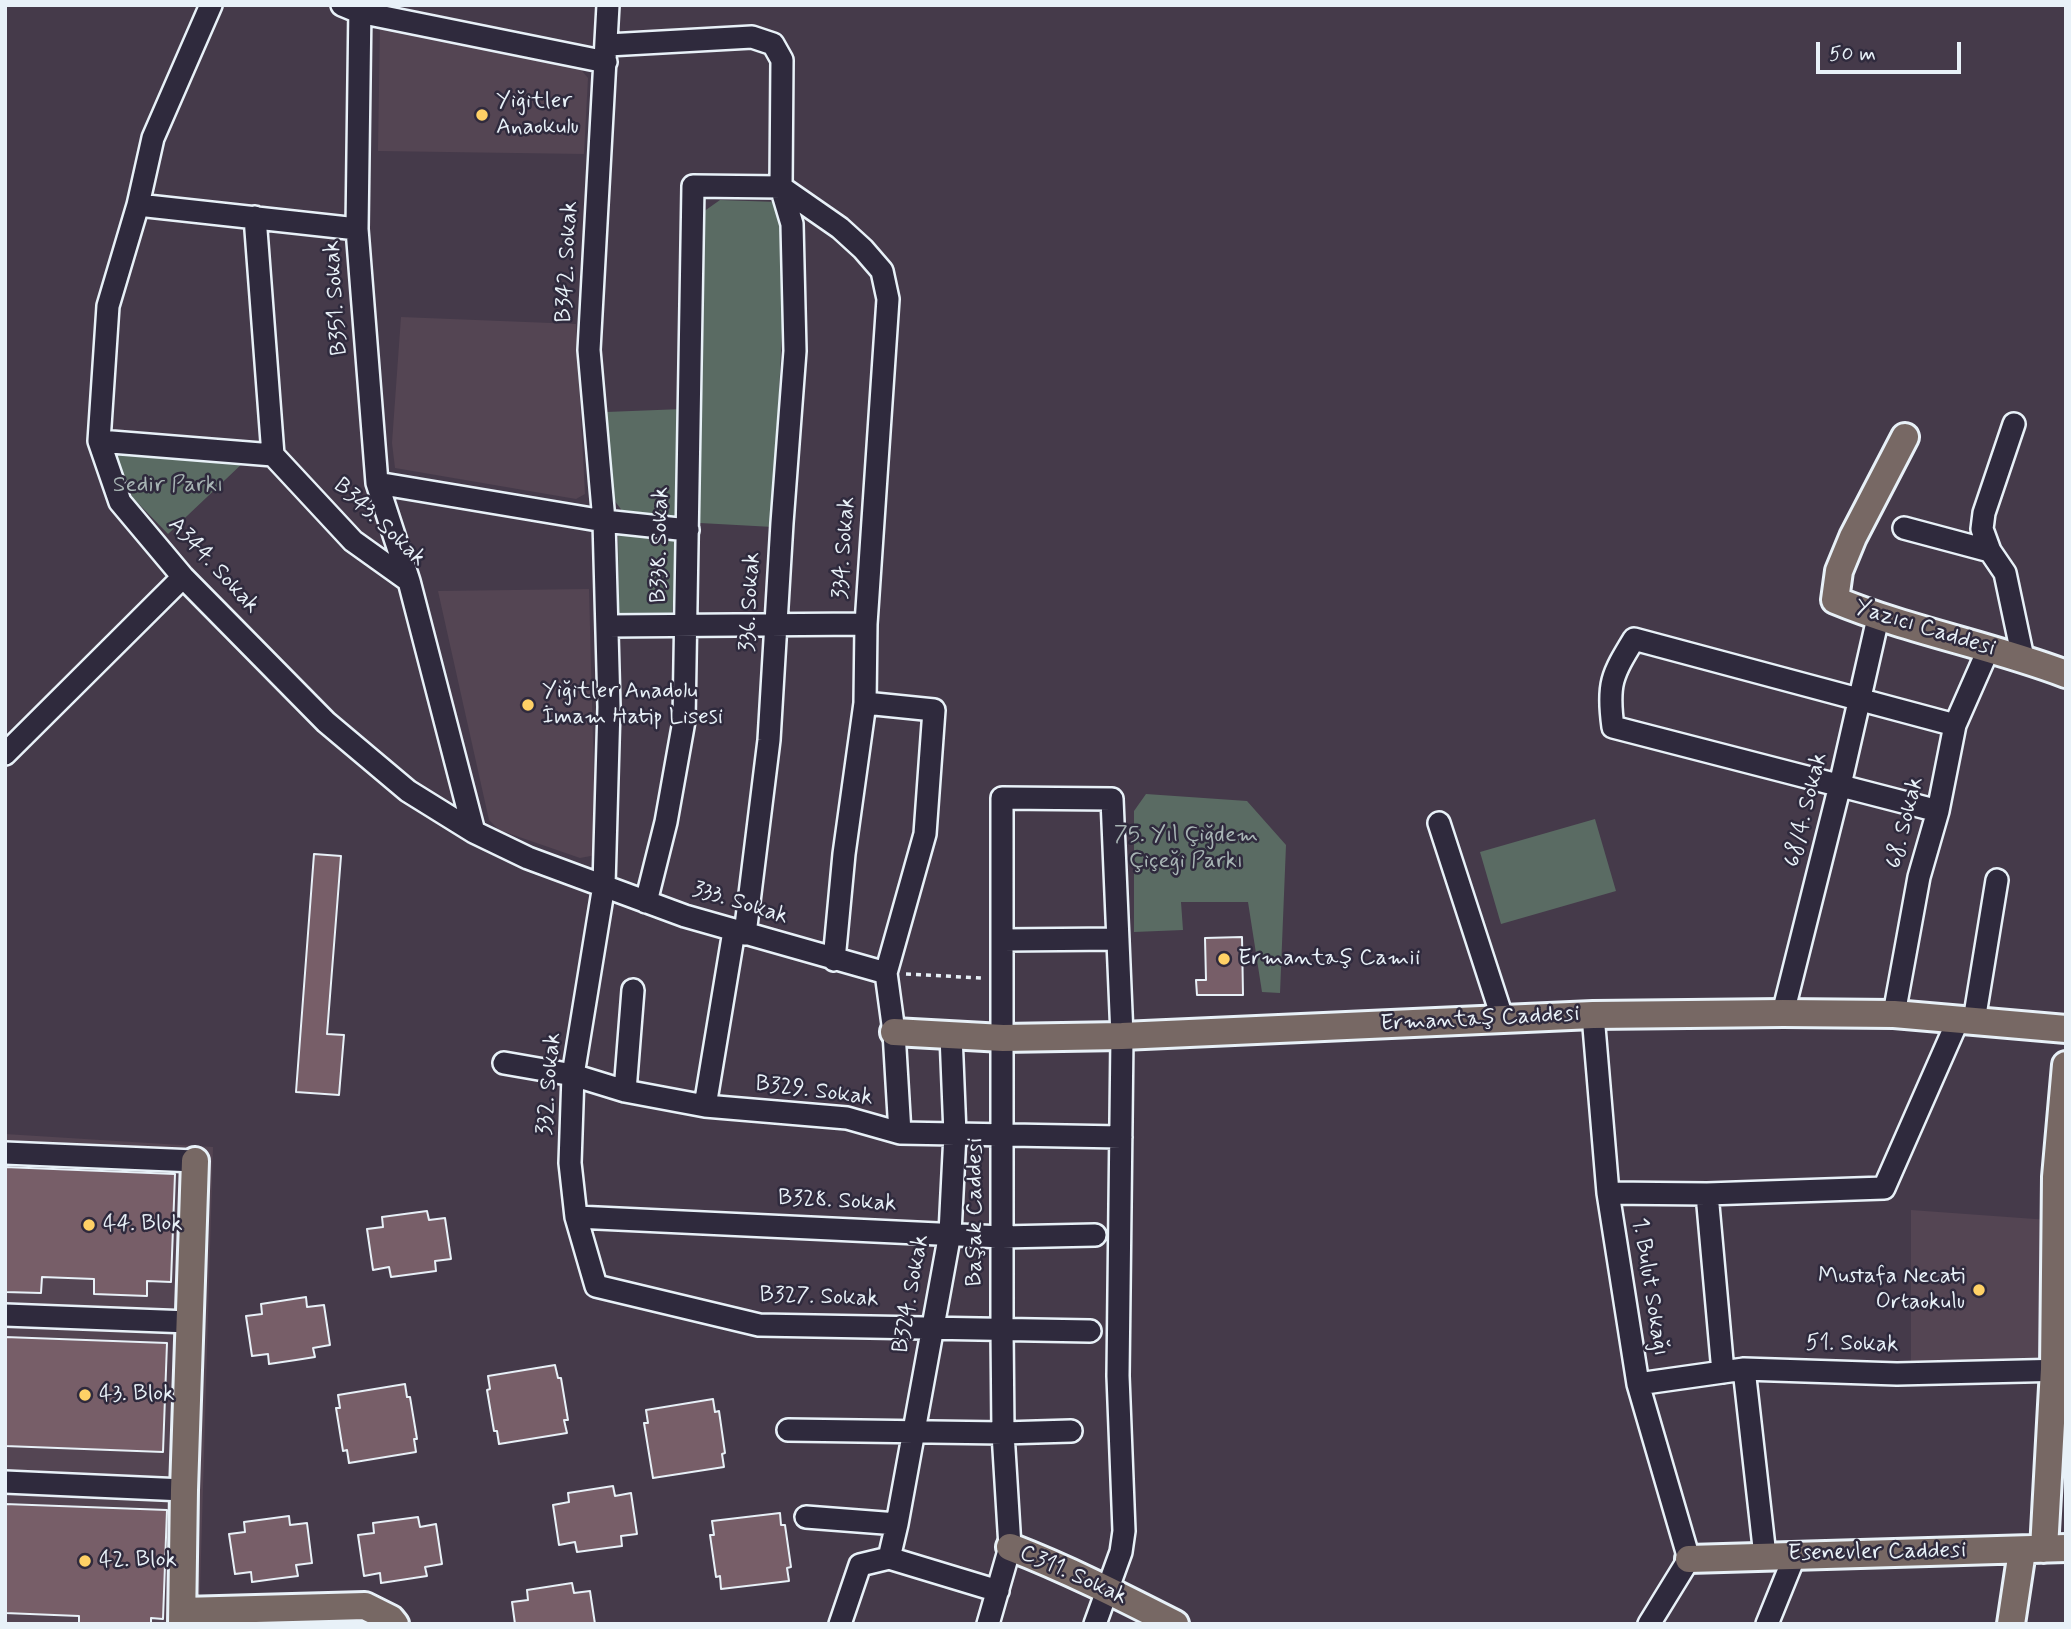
<!DOCTYPE html>
<meta charset="utf-8">
<style>
body{margin:0}
#map{position:relative;width:2071px;height:1629px;overflow:hidden;background:#453a4a;font-family:Mynerve,sans-serif}
canvas{display:block}
.frame{position:absolute;inset:0;border:7px solid #e8f1f8;pointer-events:none}
.scale{position:absolute;left:1816px;top:42px;width:145px;height:32px;box-sizing:border-box;border:4px solid #e8f1f8;border-top:0;padding-left:9px;font-size:21px;line-height:24px;white-space:nowrap;color:#e8f1f8;-webkit-text-stroke:5px #2f2a3d;paint-order:stroke}
</style>
<div id="map">
<canvas width="2071" height="1629"></canvas>
<div class="frame"></div>
<div class="scale">50 m</div>
</div>
<script>
const context = document.querySelector('canvas').getContext('2d');
context.lineJoin = 'round';
function fillPath(path, color) {
  context.fillStyle = color;
  context.fill(path, 'evenodd');
}
function stroke(path, color, width, dash) {
  context.strokeStyle = color;
  context.lineWidth = width;
  context.lineCap = dash ? 'butt' : 'round';
  context.setLineDash(dash || []);
  context.stroke(path);
}
function label(font, color, halo, rows, align = 'center') {
  context.font = font + ' Mynerve,sans-serif';
  context.lineWidth = 5;
  context.setLineDash([]);
  context.textBaseline = 'middle';
  context.strokeStyle = halo;
  context.fillStyle = color;
  for (const [text, x, y, turn = 0] of rows) {
    context.save();
    context.translate(x, y);
    context.rotate((+turn || 0) * Math.PI / 180);
    context.textAlign = isNaN(turn) ? turn : align;
    if (halo) context.strokeText(text, 0, 0);
    context.fillText(text, 0, 0);
    context.restore();
  }
}
fillPath(new Path2D(`
 M380 24 577 65 588 78 584 154 378 151Z
 M401 317 576 324 585 494 576 499 395 468 392 443Z
 M589 589 596 855 580 858 499 830 489 820 438 591Z
 M5 1134 213 1147 199 1624H5Z
 M1911 1210 2049 1220 2044 1360 1911 1363Z`), '#544553');
fillPath(new Path2D(`
 M720 200 777 202 787 219 773 527 700 523V232L703 212Z
 M683 409 676 519 626 516 614 500 606 412Z
 M131 448 245 461 168 534 133 498 114 455Z
 M618 533 677 540 672 618 619 616Z
 M1146 794 1247 801 1286 845 1280 993 1262 992 1248 902H1181L1183 930 1134 932V811Z
 M1595 819 1616 891 1501 924 1480 852Z`), '#5a6b63');
const building = new Path2D(`
 M314 854 341 856 327 1034 344 1035 339 1095 296 1092Z
 M1242 937 1243 995H1197L1196 980H1206L1205 938Z
 M5 1167 175 1174 171 1282 147 1281V1296L94 1294V1279L42 1277 41 1293 5 1292Z
 M427 1211 429 1220 445 1218 451 1259 435 1261 436 1271 391 1277 389 1267 373 1270 367 1229 383 1227 382 1217Z
 M306 1297 307 1307 324 1305 330 1345 313 1348 315 1357 296 1360 269 1364 268 1354 252 1356 246 1316 262 1314 261 1304Z
 M5 1337 167 1343 163 1452 5 1446Z
 M555 1365 558 1378H561L568 1420H564L567 1433 499 1444 497 1431H494L487 1390 490 1389 488 1376Z
 M405 1384 407 1397H410L417 1439H414L416 1452 349 1463 347 1450 343 1451 336 1408H340L338 1395Z
 M713 1399 715 1412 719 1411 725 1453 722 1454 724 1467 653 1478 644 1423H648L646 1410Z
 M613 1486 615 1496 631 1493 637 1534 621 1536 622 1546 599 1549 577 1552 575 1542 559 1545 553 1505 569 1502 568 1493Z
 M5 1504 167 1510 163 1619 151 1618V1624H79V1616L5 1613Z
 M780 1513 781 1525H785L791 1567 787 1568 789 1581 721 1589 720 1576 716 1577 710 1535H714L712 1521Z
 M289 1516 290 1525 307 1523 312 1563 296 1565 298 1576 274 1579 252 1582 251 1572 235 1574 229 1534 245 1532 244 1522Z
 M418 1517 420 1527 436 1524 442 1564 425 1567 427 1576 381 1583 380 1573 364 1576 358 1535 374 1533 373 1523Z
 M572 1583 574 1593 590 1591 595 1624H515L512 1602 528 1600 527 1590Z`);
fillPath(building, '#775e68');
stroke(building, '#e8f1f8', 2);
const minor = new Path2D(`
 M211 5 153 138 138 205 108 306 99 441 120 502 183 577 326 722 408 791 474 832 528 858 685 916 886 973
 M342 5 359 12 606 62
 M360 5 357 229 377 483 409 581
 M608 5 589 350 604 521 609 707 604 885 573 1075 570 1163 576 1217 596 1286 759 1325 1090 1331
 M608 45 752 37 773 44 782 60 781 187 792 224 795 351 782 523 769 740 745 934
 M138 205 357 229
 M255 217 273 455 353 541 409 581 474 832
 M99 441 273 455
 M377 483 604 521 688 530
 M1904 528 1990 551 2005 573 2023 658
 M1990 551 1982 529 1984 513 2014 424
 M607 626 866 624
 M865 703 934 710 925 834 886 973 894 1032 900 1133
 M5 754 183 577
 M1938 811 1613 727C1607 684 1612 675 1634 639L1955 725
 M1439 823 1503 1020
 M646 902 666 822 684 721 693 186 781 187 840 228 863 249 882 271 888 299 866 624 865 703 844 854 834 960
 M1003 940 1118 939
 M1783 1013 1840 785 1878 618
 M1894 1014 1919 877 1938 811 1955 725 1988 650
 M1593 1015 1608 1193 1638 1384 1689 1559 1649 1624
 M1974 1021 1997 880
 M504 1063 573 1075 625 1091 705 1106 847 1118 900 1133 1121 1137
 M625 1091 633 990
 M705 1106 734 931
 M5 1153 195 1161
 M1608 1193 1707 1194 1723 1372
 M1707 1194 1884 1188 1958 1020
 M576 1217 1002 1237 1095 1235
 M5 1315 189 1322
 M1744 1369 1765 1556
 M1638 1384 1744 1369 1897 1374 2066 1370
 M788 1430 1003 1433 1071 1431
 M5 1482 184 1490
 M806 1517 897 1524
 M889 1558 998 1591
 M840 1624 860 1565 889 1558 897 1524 950 1233 955 1134 951 1035
 M988 1624 1010 1547 1003 1433 1002 1330V798L1112 799 1122 1036 1118 1376 1124 1531 1121 1552 1095 1624
 M1767 1624 1795 1555`);
const major = new Path2D(`
 M1905 437 1853 537 1839 571 1835 600C1910 631 1990 645 2066 674
 M894 1032 1003 1038 1122 1036 1593 1015 1783 1013 1894 1014 2066 1029
 M1010 1547C1067 1569 1120 1596 1175 1624
 M2044 1549 2054 1369 2056 1177 2066 1065
 M1689 1559 2066 1548
 M183 1611 365 1606 391 1619 395 1624
 M182 1624 184 1490 195 1161
 M2011 1624 2022 1551`);
stroke(minor, '#e8f1f8', 26);
stroke(major, '#e8f1f8', 32);
stroke(new Path2D(`
 M906 974 982 978`), '#e8f1f8', 3.5, [5, 5]);
stroke(minor, '#2f2a3d', 21);
stroke(major, '#776864', 26);
for (const [x, y, r, color] of [
 [482,115,7,"#ffd166"],
 [528,705,7,"#ffd166"],
 [1224,959,7,"#ffd166"],
 [89,1225,7,"#ffd166"],
 [1979,1290,7,"#ffd166"],
 [85,1395,7,"#ffd166"],
 [85,1561,7,"#ffd166"]
]) {
  const dot = new Path2D();
  dot.arc(x, y, r, 0, 2 * Math.PI);
  context.fillStyle = color;
  context.fill(dot);
  stroke(dot, '#2f2a3d', 2.5);
}
label('23px', '#e8f1f8', '#2f2a3d', [
 ["Yiğitler",496,102],
 ["Anaokulu",496,128],
 ["Yiğitler Anadolu",542,692],
 ["İmam Hatip Lisesi",542,718],
 ["Ermantaş Camii",1238,959],
 ["44. Blok",103,1225],
 ["Mustafa Necati",1965,1277,"right"],
 ["Ortaokulu",1965,1303,"right"],
 ["43. Blok",99,1395],
 ["42. Blok",99,1561]
], 'left');
label('23px', '#e8f1f8', '#2f2a3d', [
 ["B342. Sokak",568,262,-87],
 ["B351. Sokak",337,298,-94],
 ["B343. Sokak",379,523,43],
 ["B338. Sokak",661,545,-89],
 ["334. Sokak",845,548,-86],
 ["A344. Sokak",213,566,47],
 ["336. Sokak",751,602,-87],
 ["Yazıcı Caddesi",1925,629,17],
 ["68/4. Sokak",1807,810,-76],
 ["68. Sokak",1906,823,-76],
 ["333. Sokak",740,904,17],
 ["Ermantaş Caddesi",1480,1020,-3],
 ["332. Sokak",550,1084,-85],
 ["B329. Sokak",814,1092,7],
 ["B328. Sokak",837,1202,3],
 ["Başak Caddesi",976,1212,-90],
 ["1. Bulut Sokağı",1649,1287,81],
 ["B324. Sokak",912,1294,-80],
 ["B327. Sokak",819,1298,2],
 ["51. Sokak",1852,1345,1],
 ["Esenevler Caddesi",1877,1553,-1],
 ["C311. Sokak",1073,1576,24]
]);
label('23px', '#a8b5b5', '#2f2a3d', [
 ["Sedir Parkı",168,486],
 ["75. Yıl Çiğdem",1186,836],
 ["Çiçeği Parkı",1186,862]
]);
</script>
